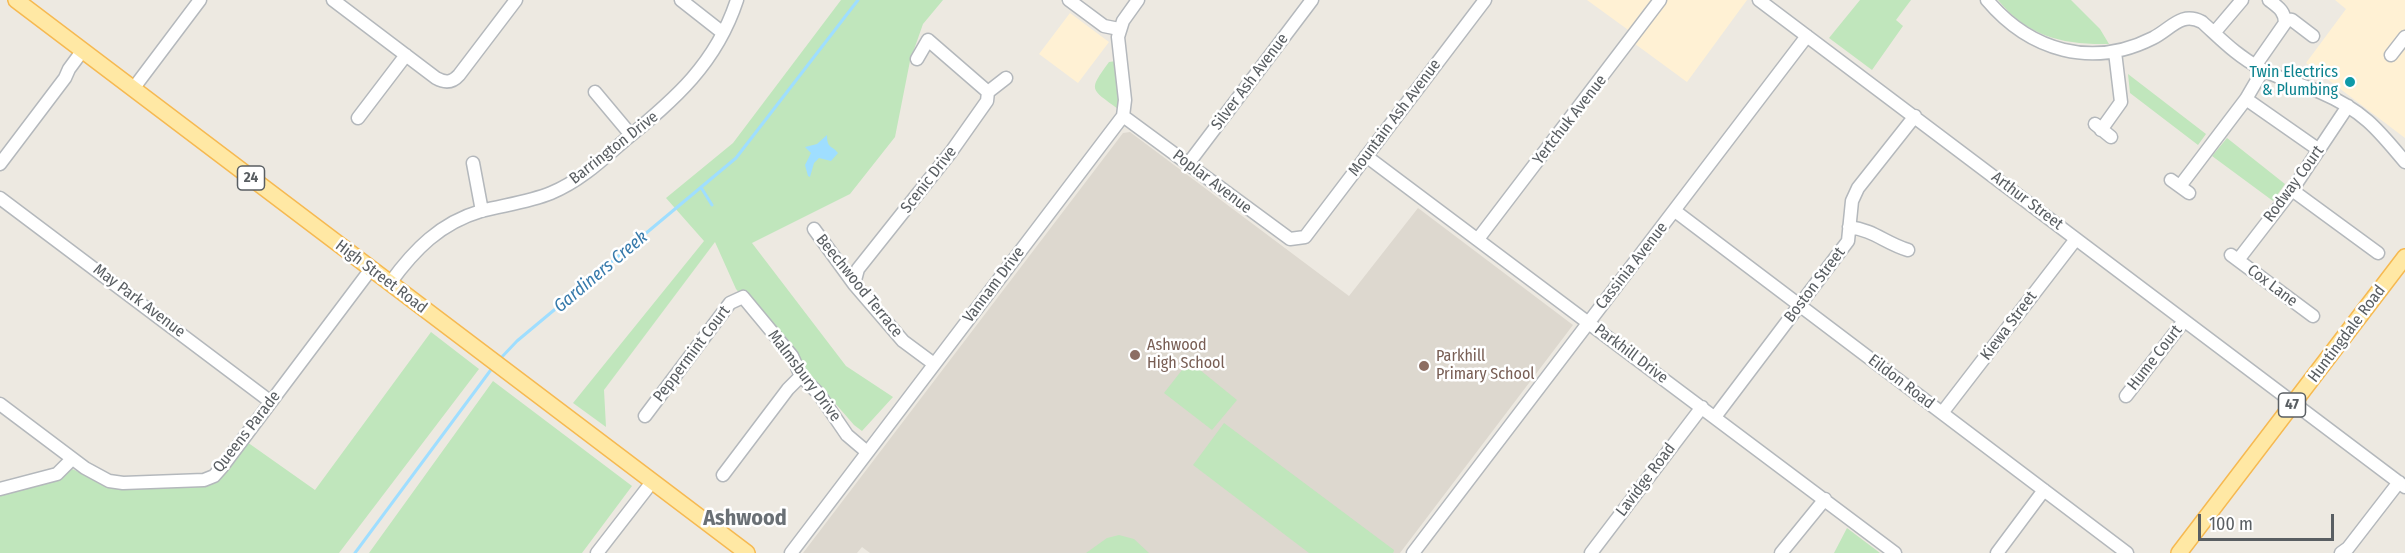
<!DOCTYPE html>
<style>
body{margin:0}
#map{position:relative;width:2405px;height:553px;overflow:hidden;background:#ede9e1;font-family:"Fira Sans Condensed",sans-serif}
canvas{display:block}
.scale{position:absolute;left:2198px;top:514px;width:136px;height:27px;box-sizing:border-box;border:3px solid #595e62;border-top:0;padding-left:8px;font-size:18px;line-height:21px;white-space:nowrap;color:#595e62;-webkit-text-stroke:4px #fff;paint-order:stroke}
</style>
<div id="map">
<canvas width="2405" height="553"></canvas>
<div class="scale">100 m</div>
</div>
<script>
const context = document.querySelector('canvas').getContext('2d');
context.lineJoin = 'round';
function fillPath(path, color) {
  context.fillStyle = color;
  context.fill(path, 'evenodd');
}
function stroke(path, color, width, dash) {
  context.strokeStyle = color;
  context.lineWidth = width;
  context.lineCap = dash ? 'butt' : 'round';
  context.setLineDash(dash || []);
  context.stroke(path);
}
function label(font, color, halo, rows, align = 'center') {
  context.font = font + ' "Fira Sans Condensed",sans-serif';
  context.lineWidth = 5;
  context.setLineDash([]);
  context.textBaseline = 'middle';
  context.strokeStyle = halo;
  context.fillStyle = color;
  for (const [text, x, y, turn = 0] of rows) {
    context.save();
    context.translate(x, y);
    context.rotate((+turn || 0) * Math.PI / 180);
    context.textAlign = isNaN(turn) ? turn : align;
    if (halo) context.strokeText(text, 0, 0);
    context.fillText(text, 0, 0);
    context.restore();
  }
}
fillPath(new Path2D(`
 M1587 0H1747L1687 82 1627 38 1631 32Z
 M2335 0H2405V138L2306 63 2346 9Z
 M1070 13 1109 42 1078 83 1039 54Z`), '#fff1d4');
fillPath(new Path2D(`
 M1130 132 1349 296 1418 208 1573 325 1400 553H870L862 547 857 553H803L1123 133Z`), '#ddd8cf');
fillPath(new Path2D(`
 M841 0H943L923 24 910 61 895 137 850 194 752 243 846 366 893 397 862 431 854 425 736 289 715 242 604 390 606 427 573 403 704 241 666 198 733 143Z
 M1860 0H1911L1896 20 1903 26 1872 70 1829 38Z
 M1998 0H2071L2100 29 2109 44C2064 45 2028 37 1998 0Z
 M1116 61 1121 99 1118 109C1090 88 1088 91 1109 62Z
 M2128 74 2206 134 2198 145 2130 93Z
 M2227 138 2285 184 2273 201 2212 156Z
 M431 332 479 369 339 553H0V493L70 468 107 485 199 486 247 442 315 490Z
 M1189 361 1237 400 1212 430 1164 393Z
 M493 381 632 486 582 553H369Z
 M1224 423 1394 550V551L1393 553H1309L1193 465Z
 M1847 528 1880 553H1834Z
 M1119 535 1134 539 1149 553H1086L1107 538Z`), '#c0e6bc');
fillPath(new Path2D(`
 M827 135C827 149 832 145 838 153L831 161 819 158 814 163 810 177 808 176 805 165 811 153 805 147 817 144Z`), '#9fdeff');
stroke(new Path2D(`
 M702 189 712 205
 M499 360 517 341 736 158 858 0
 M355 553 493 367`), '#9fdeff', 3);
const minor = new Path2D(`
 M333 0 436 78C445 83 452 83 459 75L516 0
 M681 0 723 33
 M1069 0 1104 26 1119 29
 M1759 0 2405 487
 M1987 0C2030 51 2092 69 2153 38 2171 29 2181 11 2202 22 2221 39 2237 56 2260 68 2278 79 2301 84 2320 92 2362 110 2377 128 2405 162
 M2285 19 2292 20 2313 36
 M2214 33 2242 0
 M2391 55 2405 37
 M917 59 928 40 988 92
 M2255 66 2285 23C2285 11 2278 7 2269 0
 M133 89 200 0
 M595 92 631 135
 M2246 99 2319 150
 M1123 116 1290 239 1305 237 1485 0
 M358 118 406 55
 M2095 124 2111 137
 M2101 130 2121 102 2115 52
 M1366 156 1895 553
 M473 163 482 211
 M0 164 65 78 69 69 83 50
 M1188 164 1312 0
 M2171 180 2189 193
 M2180 186 2246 99 2263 70
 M2292 190 2378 253
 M0 198 271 402
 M1675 211 2127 553
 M1849 227C1874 230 1885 243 1908 250
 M814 229 854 284 903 341 934 364
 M1478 239 1660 0
 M2231 255 2313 316
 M2238 260 2292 190 2348 106
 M390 283C414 250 440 223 481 211 504 205 529 202 551 193 580 181 602 160 625 140 675 99 716 64 737 0
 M854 284 858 269 951 152 987 101 988 92 1006 78
 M2126 396 2184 321
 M0 404 85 468 109 481 123 483 204 480 214 476 222 467 371 269
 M1942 413 2076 239
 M645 416 730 303 743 297 792 356 801 376 819 394 847 435 867 452
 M1715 417 1848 241 1852 201 1858 188 1915 116
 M723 475 788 389 801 376
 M0 489 57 474 72 459
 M597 553 652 482
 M791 553 1123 116 1125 100 1118 37 1123 21 1138 0
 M1413 553 1807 36
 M1591 553 1702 407
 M1781 553 1825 499
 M1997 553 2044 490
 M2341 553 2348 548 2399 482`);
const major = new Path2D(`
 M16 0 747 553
 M2179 553 2405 257`);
stroke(minor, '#b4b8bc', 15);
stroke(major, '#f6b951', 18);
stroke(minor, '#fff', 12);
stroke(major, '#ffe8a4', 15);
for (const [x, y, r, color] of [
 [2350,82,6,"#0f9aa8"],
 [1135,355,6,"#8d6e63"],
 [1424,366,6,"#8d6e63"]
]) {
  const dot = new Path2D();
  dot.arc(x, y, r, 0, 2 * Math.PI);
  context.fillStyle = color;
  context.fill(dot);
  stroke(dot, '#fff', 2);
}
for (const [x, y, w] of [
 [251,178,27],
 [2292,405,27]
]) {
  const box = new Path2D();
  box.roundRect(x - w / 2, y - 12, w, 24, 4.5);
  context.fillStyle = '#fff';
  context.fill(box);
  stroke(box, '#595e62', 1.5);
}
label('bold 15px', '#595e62', null, [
 ["24",251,178],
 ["47",2292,405]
]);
label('16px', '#0d838f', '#fff', [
 ["Twin Electrics",2338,73],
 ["& Plumbing",2338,91]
], 'right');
label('16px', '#595e62', '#fff', [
 ["Silver Ash Avenue",1250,82,-53],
 ["Mountain Ash Avenue",1395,118,-53],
 ["Yertchuk Avenue",1570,120,-52],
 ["Barrington Drive",614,148,-38],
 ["Scenic Drive",929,180,-52],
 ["Poplar Avenue",1212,182,37],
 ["Rodway Court",2294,184,-54],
 ["Arthur Street",2027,201,37],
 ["Cassinia Avenue",1632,266,-52],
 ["High Street Road",381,277,37],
 ["Vannam Drive",994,285,-53],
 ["Boston Street",1815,285,-53],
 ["Beechwood Terrace",859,286,51],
 ["Cox Lane",2272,286,37],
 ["May Park Avenue",139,301,37],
 ["Kiewa Street",2009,326,-53],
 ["Huntingdale Road",2347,334,-53],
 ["Peppermint Court",692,354,-53],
 ["Parkhill Drive",1631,354,37],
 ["Hume Court",2155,358,-52],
 ["Malmsbury Drive",804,376,53],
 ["Eildon Road",1901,382,37],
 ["Queens Parade",247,432,-52],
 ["Lavidge Road",1646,480,-53]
]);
label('16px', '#785e54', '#fff', [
 ["Ashwood",1147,346],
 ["High School",1147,364],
 ["Parkhill",1436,357],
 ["Primary School",1436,375]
], 'left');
label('italic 18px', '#377aab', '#fff', [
 ["Gardiners Creek",601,272,-40]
]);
label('bold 22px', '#6a7075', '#fff', [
 ["Ashwood",745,519]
]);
</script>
